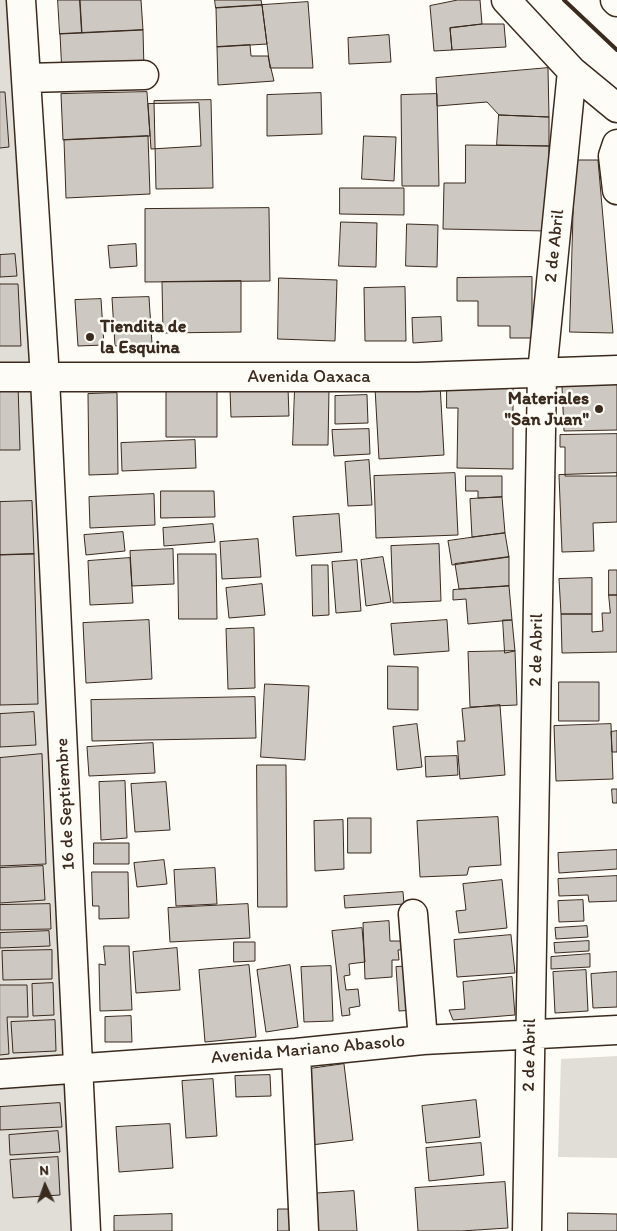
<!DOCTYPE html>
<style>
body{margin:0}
#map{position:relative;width:617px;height:1231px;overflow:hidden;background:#fdfcf7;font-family:Itim,sans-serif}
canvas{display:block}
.north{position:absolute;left:20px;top:1161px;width:50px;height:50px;-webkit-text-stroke:4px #fdfcf7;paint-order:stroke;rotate:357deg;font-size:14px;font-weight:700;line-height:20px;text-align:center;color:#3b2a1e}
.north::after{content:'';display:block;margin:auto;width:18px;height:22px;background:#3b2a1e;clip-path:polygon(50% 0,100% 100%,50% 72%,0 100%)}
</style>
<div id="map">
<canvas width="617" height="1231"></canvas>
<div class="north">N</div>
</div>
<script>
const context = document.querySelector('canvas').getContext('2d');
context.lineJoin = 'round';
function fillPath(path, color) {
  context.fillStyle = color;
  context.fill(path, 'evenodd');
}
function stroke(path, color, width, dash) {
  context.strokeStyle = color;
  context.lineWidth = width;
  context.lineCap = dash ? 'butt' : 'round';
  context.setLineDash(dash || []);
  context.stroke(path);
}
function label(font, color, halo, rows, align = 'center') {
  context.font = font + ' Itim,sans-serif';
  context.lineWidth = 5;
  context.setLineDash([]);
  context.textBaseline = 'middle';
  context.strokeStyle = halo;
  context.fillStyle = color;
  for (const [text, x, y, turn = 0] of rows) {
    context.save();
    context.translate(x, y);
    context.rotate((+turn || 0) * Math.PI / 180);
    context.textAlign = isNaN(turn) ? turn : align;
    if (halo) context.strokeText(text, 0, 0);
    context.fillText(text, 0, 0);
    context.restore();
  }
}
fillPath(new Path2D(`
 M0 0H21L86 1231H0Z
 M617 1056V1158L558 1157 561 1059Z`), '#e1ded7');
const building = new Path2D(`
 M58 0H80L82 33 60 34Z
 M80 0H141L143 30 82 33Z
 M215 0H261L262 5 216 8Z
 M458 0H480L482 24 450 28 452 50 434 51 430 6Z
 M308 2 313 68H270L262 5Z
 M262 5 267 44 217 47 216 8Z
 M482 24H504L506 47 452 50 450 28Z
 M143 30 144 70 62 74 60 34Z
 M389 35 391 62 349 64 348 38Z
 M250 45 251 56H268L274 81 218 85 217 47Z
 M548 68 549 117 499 115 487 102 437 106 436 78Z
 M0 92H5L9 147 0 148Z
 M147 92 150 136 63 140 61 94Z
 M321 93 322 134 267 136V95Z
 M437 94 439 186H402L401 95Z
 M211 100 213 188 156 189 154 101Z
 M199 103 201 146 151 149 148 104Z
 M499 115 549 117V146L497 145Z
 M148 136 150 194 66 198 64 140Z
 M364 136 396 137 394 181 362 179Z
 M466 145 549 146 547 231 443 229 444 183H465Z
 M575 160H598L613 333 570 332Z
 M340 188H404V215L340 214Z
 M269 208 270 281 145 282V209Z
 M341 222 377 223 376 267 339 266Z
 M407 224 438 225 437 267 406 266Z
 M136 244 137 266 110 268 108 246Z
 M15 254 17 276 0 277V255Z
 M532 277V338H510V326H478V301H457V278Z
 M279 278 337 280 335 341 278 339Z
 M241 281V332L163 333 162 282Z
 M0 284H18L21 346H0Z
 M405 287 406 341H365L364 288Z
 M149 297 152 344 115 346 112 298Z
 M101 299 104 345 78 346 75 300Z
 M441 317 442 341 413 343 412 318Z
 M440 384 444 455 379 459 375 388Z
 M617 384V430L564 431 562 386Z
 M0 385H18L20 450H0Z
 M447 386 513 387V469L457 468 458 408H447Z
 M217 388V437H166V389Z
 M288 388 289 416 231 417 230 390Z
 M295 388 329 389 328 445H293Z
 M117 393 118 474 89 475 88 394Z
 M367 395 368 423 335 424V396Z
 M369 429 370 454 334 456 332 430Z
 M617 434V476H565V447H560V435Z
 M195 440 196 468 122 471 121 443Z
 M369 460 372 505 348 506 345 462Z
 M455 473 458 535 376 538 374 476Z
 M617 473V522L593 523 594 551 562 552 559 475Z
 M466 476H502V497L478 498V491H466Z
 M161 491H214L215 517 161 518Z
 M154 494 155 525 90 528 89 497Z
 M502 497 505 533 472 537 470 499Z
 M32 501 34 554 0 555V502Z
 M339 514 342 552 296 556 293 517Z
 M213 524 215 542 164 546 163 528Z
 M123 532 125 551 86 555 84 535Z
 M505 533 509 557 452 565 448 541Z
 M258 539 261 577 222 579 220 542Z
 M439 544 441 601 393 603 391 546Z
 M173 549 174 584 132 586 130 551Z
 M34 554 38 704 0 705V555Z
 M178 554H216L217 619H179Z
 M383 557 391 602 366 606 361 560Z
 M509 557V586L459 589 455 564Z
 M130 558 133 603 90 605 88 561Z
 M357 560 361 611 336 613 332 562Z
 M312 565H328L329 615 313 616Z
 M609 570H617V595H609Z
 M592 578V614H561L559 579Z
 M262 584 265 615 229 618 226 588Z
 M509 586 512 620 468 624 466 599 453 600V590Z
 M609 595H617V652L562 653 561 614H592V632L603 631 602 613H610Z
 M149 620 152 679 86 683 83 623Z
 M447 620 449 651 394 655 391 624Z
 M503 620H512L515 651 505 653Z
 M254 628 255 688 228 689 226 629Z
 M515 651 517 705 470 707 468 652Z
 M388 666 418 667V710L388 709Z
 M559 682H599V721H559Z
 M265 684 309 686 305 760 261 757Z
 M255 697 256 738 92 741 91 700Z
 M500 705 505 775 460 779 457 741H465L462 709Z
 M34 712 36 745 0 747V714Z
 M417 724 422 767 397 770 393 727Z
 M611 724 613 779 556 781 554 726Z
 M617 731V752H612L611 732Z
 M153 743 155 773 89 776 87 747Z
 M42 754 46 864 0 866V758Z
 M457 756 458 775 426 777 425 757Z
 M257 765H286L287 907H258Z
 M125 781 127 838 101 840 99 782Z
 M166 782 170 830 135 832 131 784Z
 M612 789H617V803H613Z
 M498 817 501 865 469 867 467 875 420 877 417 821Z
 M348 818H371V853H348Z
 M343 820 344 869 315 871 314 821Z
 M94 843H129V864H94Z
 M617 850V869L559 873 558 853Z
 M164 860 167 884 137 887 134 863Z
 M43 866 45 900 0 903V868Z
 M215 868 217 904 176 906 174 870Z
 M92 872H128L129 918 99 919V906H93Z
 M617 876V901L589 902 588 895 559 896 558 879Z
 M502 880 507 928 459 933 456 911 466 910 463 884Z
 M403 892 404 904 345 908 344 896Z
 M583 900 584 921 559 922 558 901Z
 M50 904 51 929 0 930V905Z
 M248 904 250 938 170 942 168 908Z
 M389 921 390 941H409L412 949 398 950 399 960H392V977L365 979 363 923Z
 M587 926 588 937 556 939 555 928Z
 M362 928 365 962 349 964 350 975 344 976 346 990 358 989 360 1006 349 1008 350 1015 342 1016 332 931Z
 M49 931 50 946 0 948V933Z
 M511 935 515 973 457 977 454 940Z
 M589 941V951L555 953 554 943Z
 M234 942H255V961L234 962Z
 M104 946H129L132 1010 100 1011 99 964 105 965Z
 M177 948 180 990 136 993 133 952Z
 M52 950V979L3 980 2 951Z
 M590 954V967L551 969V957Z
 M249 965 256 1037 205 1042 199 970Z
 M290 965 298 1027 266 1032 257 970Z
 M331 966 333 1021 304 1022 301 967Z
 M413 966 415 1010 399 1011 396 967Z
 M586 970 588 1011 555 1013 553 972Z
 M617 972V1007L593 1008 591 974Z
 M512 977 515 1015 453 1020 449 1010 465 1009 463 982Z
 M53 983 54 1015 33 1016 32 984Z
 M0 985H27L28 1017H7L9 1054 0 1055Z
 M131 1016 132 1042H105V1017Z
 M55 1020 56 1051 13 1053 11 1022Z
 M344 1064 353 1140 311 1145 302 1070Z
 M270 1075 271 1096 236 1097 235 1076Z
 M213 1079 217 1136 186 1138 182 1081Z
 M476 1100 480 1137 426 1143 422 1106Z
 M60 1103 62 1127 0 1130V1107Z
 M170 1124 173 1168 119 1172 116 1127Z
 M58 1131 60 1152 10 1155 9 1135Z
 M481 1143 484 1175 429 1181 426 1148Z
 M58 1157 60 1195 13 1198 10 1160Z
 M505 1182 508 1228 461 1231H418L415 1188Z
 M354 1191 357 1231H310L308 1194Z
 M278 1209H298V1231H278Z
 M568 1213 617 1214V1231H568Z
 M172 1214V1231H114V1216Z`);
fillPath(building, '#cdc8c2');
stroke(building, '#3b2a1e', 1);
const minor = new Path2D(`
 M21 0 45 378 86 1231
 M506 0 572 71 617 108
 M615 0 617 2
 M26 78 144 75
 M617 144 613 156 617 190
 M0 377H418L617 370
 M413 914 423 1040
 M296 1053 304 1231
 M0 1074 296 1053 423 1040 617 1030
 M527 1231 542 373 572 71`);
stroke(minor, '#3b2a1e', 31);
stroke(minor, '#fdfcf7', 28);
stroke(new Path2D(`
 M564 0 617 50`), '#3b2a1e', 4);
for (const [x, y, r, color] of [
 [90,337,5,"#3b2a1e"],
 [599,409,5,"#3b2a1e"]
]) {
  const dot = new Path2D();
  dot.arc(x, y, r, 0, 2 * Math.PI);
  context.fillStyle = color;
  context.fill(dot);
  stroke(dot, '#fdfcf7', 2);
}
label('18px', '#3b2a1e', '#fdfcf7', [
 ["2 de Abril",555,246,-84],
 ["Avenida Oaxaca",309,377],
 ["2 de Abril",537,650,-89],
 ["16 de Septiembre",66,804,-93],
 ["Avenida Mariano Abasolo",308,1050,-5],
 ["2 de Abril",530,1055,-89]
]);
label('bold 18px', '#3b2a1e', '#fdfcf7', [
 ["Tiendita de",100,327],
 ["la Esquina",100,348],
 ["Materiales",589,399,"right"],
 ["\"San Juan\"",589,420,"right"]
], 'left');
</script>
